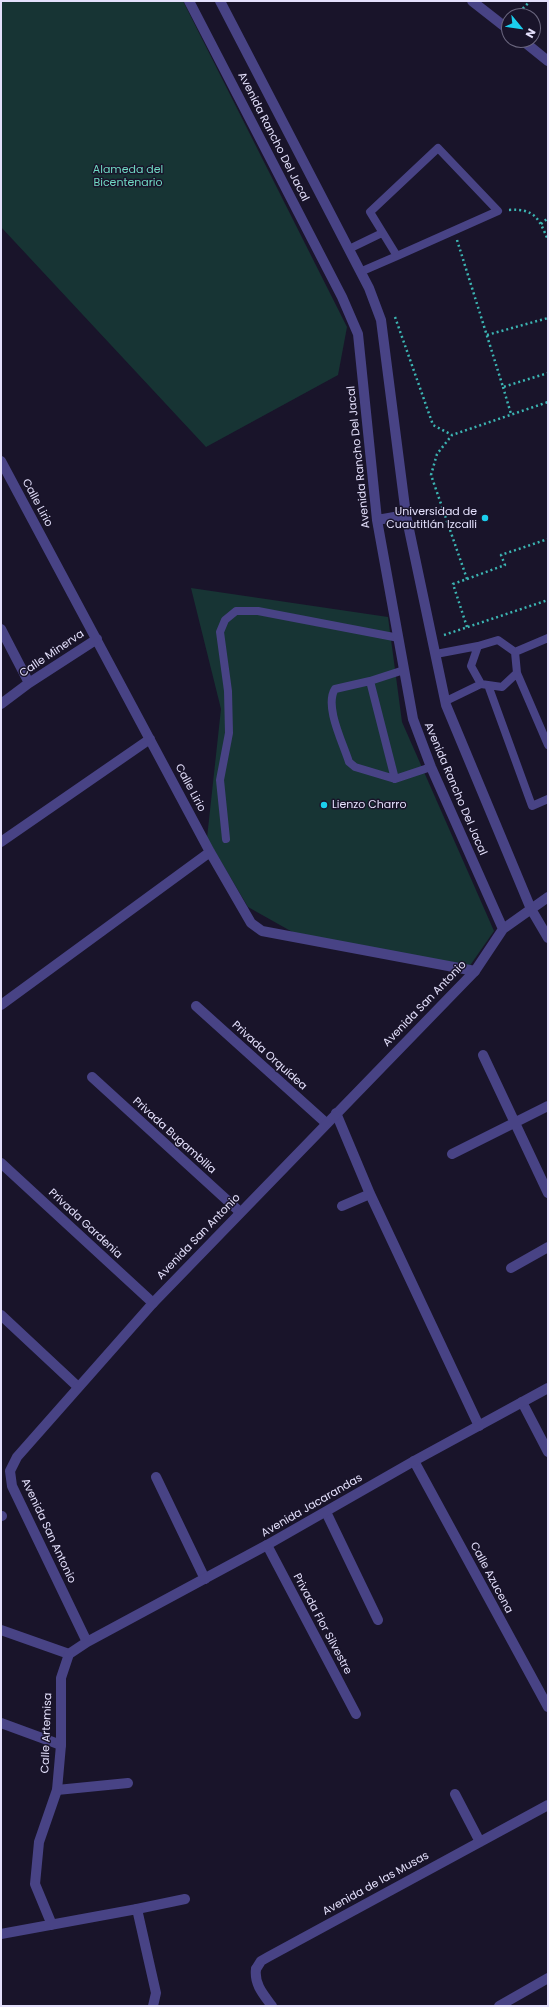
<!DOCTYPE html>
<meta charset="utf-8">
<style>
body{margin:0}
#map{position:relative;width:549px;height:2007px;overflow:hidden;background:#19142a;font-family:Poppins,sans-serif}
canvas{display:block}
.frame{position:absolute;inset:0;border:2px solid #e4e0fc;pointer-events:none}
.north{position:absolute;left:501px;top:8px;width:40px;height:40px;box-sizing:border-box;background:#19142a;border:1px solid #6a667e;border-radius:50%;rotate:119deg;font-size:11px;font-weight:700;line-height:16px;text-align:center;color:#e4e0fc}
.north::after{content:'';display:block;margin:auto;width:14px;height:18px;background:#1bceed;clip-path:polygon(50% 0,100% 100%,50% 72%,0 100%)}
</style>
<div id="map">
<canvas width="549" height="2007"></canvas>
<div class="frame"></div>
<div class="north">N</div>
</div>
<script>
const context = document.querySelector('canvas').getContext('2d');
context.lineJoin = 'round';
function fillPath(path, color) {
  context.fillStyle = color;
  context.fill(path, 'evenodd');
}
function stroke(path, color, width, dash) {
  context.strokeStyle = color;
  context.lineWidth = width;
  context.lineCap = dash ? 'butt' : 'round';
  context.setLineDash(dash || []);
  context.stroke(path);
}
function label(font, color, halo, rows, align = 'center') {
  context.font = font + ' Poppins,sans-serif';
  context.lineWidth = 3;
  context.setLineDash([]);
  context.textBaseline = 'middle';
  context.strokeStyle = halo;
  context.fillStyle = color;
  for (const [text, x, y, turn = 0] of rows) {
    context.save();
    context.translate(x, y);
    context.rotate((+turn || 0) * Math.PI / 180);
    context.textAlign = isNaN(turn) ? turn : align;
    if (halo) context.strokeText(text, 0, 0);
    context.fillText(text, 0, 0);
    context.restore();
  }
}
fillPath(new Path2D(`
 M1 1H183L347 327 338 375 206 447 1 227Z
 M191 588 388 617 402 722 494 931 469 967 296 934 248 907 207 838 221 709Z`), '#173434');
stroke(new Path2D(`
 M516 16 530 1
 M509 210C535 208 539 219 548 240
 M541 224 548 218
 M457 240 503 387 548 373
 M395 317 433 425 452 435
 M487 335 548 318
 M503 387 511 414
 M467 579 505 565 501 555 548 539
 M467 627 453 584 467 579 431 475 437 454 452 435 548 402
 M444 635 548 600`), '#3cb5b3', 2.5, [2, 3]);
stroke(new Path2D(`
 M438 148 498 211 397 256 370 212Z
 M349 249 382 233
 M360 272 397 256
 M498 640 515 652 517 673 502 687 481 684 471 666 478 646Z
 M515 652 548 638
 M436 654 478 646
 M404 670 370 681 395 779 431 767
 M517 673 548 745
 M370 681 335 689C324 706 343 743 349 762L355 767 395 779
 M488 685 532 806 548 799
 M446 701 481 684
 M226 839 220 780 229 733 228 691 220 632 225 620 236 611H258L399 638`), '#484385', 8);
stroke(new Path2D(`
 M1 461 210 852 251 923 262 931 475 971
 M1 629 29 683
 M1 704 29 683 97 639
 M1 842 150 739
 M1 1005 210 852
 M196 1006 326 1123
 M483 1055 548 1193
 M92 1077 240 1212
 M336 1113 370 1194 479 1426
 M452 1154 548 1106
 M1 1163 153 1303
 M342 1206 370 1194
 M511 1268 548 1247
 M1 1315 77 1386
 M522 1402 548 1452
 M414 1461 548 1707
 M156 1477 205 1579
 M326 1512 378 1620
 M1 1516H2
 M267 1545 356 1714
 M1 1630 69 1654
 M1 1723 61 1745
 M57 1790 128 1783
 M455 1794 480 1842
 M137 1909 185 1899
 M256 1969 261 1961 268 1957 548 1805
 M499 2006 548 1978`), '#484385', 10);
stroke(new Path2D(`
 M189 1 342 297 358 334 377 520 413 719 431 767 503 929
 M220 1 369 288 381 320 406 515 446 705 531 909 548 938
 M472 1 509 30
 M522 40 548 61
 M377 520 406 515
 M87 1642 12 1486 10 1471 17 1457 153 1303 475 971 503 929 548 897
 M52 1925 35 1884 39 1842 57 1790 61 1745V1678L69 1654 87 1642 267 1545 414 1461 548 1388
 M1 1934 137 1909 156 1993 153 2006
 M256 1969C254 1984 263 1994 272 2006`), '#484385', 10);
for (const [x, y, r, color] of [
 [485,518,4,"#1bceed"],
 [324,805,4,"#1bceed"]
]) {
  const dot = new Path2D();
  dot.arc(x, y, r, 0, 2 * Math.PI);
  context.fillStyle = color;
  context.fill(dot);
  stroke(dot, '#19142a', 1.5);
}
label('11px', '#e4e0fc', '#19142a', [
 ["Avenida Rancho Del Jacal",273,137,63],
 ["Avenida Rancho Del Jacal",359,457,-96],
 ["Calle Lirio",37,503,62],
 ["Calle Minerva",52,654,-34],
 ["Calle Lirio",190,788,62],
 ["Avenida Rancho Del Jacal",455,789,67],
 ["Avenida San Antonio",425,1004,-46],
 ["Privada Orquídea",269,1056,42],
 ["Privada Bugambilia",174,1136,42],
 ["Privada Gardenia",85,1224,43],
 ["Avenida San Antonio",199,1237,-46],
 ["Avenida Jacarandas",312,1506,-30],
 ["Avenida San Antonio",48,1531,65],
 ["Calle Azucena",491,1578,62],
 ["Privada Flor Silvestre",322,1624,62],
 ["Calle Artemisa",47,1733,-88],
 ["Avenida de las Musas",376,1884,-29]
]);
label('11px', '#70d8c3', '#19142a', [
 ["Alameda del",128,170],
 ["Bicentenario",128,183]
]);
label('11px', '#e4e0fc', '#19142a', [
 ["Universidad de",477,512],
 ["Cuautitlán Izcalli",477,525],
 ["Lienzo Charro",332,805,"left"]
], 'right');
</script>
